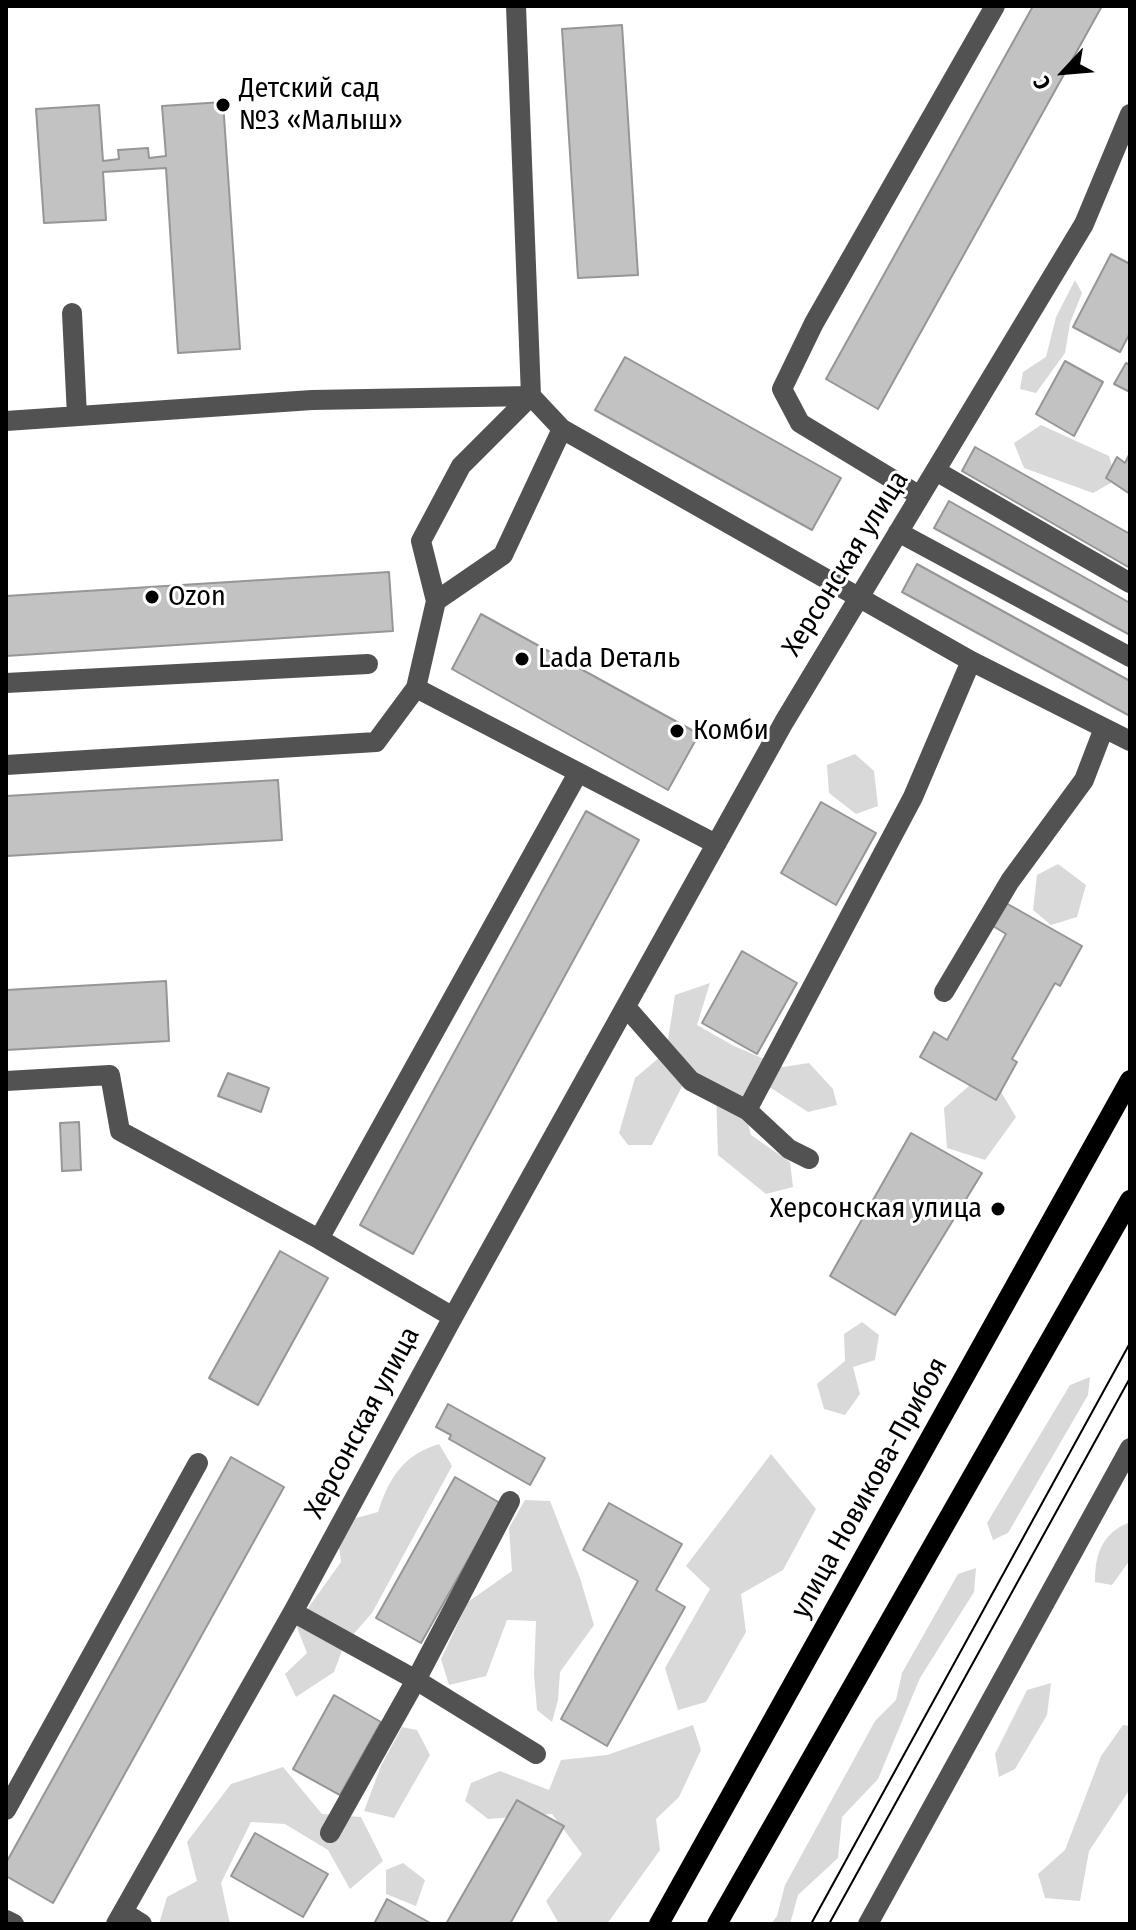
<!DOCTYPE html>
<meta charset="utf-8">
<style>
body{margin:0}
#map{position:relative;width:1136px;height:1930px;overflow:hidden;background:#fff;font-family:"Fira Sans Condensed",sans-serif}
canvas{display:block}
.frame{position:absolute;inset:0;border:8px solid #000;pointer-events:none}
.north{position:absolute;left:1024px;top:32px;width:80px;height:80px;-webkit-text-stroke:6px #fff;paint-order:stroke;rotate:244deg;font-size:22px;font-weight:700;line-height:32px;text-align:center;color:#000}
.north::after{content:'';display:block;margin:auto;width:28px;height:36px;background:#000;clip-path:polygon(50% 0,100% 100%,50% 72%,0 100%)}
</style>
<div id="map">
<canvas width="1136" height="1930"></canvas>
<div class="frame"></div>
<div class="north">С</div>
</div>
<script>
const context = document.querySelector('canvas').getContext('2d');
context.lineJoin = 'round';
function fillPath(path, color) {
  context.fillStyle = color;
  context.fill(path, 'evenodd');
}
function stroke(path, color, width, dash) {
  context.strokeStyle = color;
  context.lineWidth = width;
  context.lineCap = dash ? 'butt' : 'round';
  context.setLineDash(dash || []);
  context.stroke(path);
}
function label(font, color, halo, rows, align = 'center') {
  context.font = font + ' "Fira Sans Condensed",sans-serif';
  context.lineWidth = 6;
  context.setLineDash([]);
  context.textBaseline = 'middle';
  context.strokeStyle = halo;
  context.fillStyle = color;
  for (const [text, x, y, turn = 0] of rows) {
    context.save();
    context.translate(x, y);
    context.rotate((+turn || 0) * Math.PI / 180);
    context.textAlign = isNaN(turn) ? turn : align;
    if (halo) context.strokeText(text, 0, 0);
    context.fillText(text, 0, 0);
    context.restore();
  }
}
fillPath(new Path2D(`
 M1075 280 1082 293 1070 323 1065 353 1036 393 1020 389 1023 372 1046 357 1056 317Z
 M1041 425 1109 456 1116 480 1093 493 1024 468 1014 443Z
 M855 754 874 771 878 806 856 814 829 793 827 765Z
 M1058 864 1086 885 1077 917 1051 925 1033 910 1037 875Z
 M710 983 697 1025 734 1046 783 1067 809 1063 833 1089 837 1105 808 1112 771 1088 743 1106 751 1135 790 1162 793 1187 766 1194 718 1155 716 1091 688 1075 652 1145H628L619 1133 635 1078 666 1052 675 995Z
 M970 1085 1001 1092 1016 1117 985 1160 947 1148 944 1108Z
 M862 1322 879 1335 875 1360 853 1367 860 1394 845 1415 824 1409 817 1384 845 1361 844 1334Z
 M1090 1377 1088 1395 1008 1533 993 1540 987 1523 1070 1385Z
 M439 1444 452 1466 372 1613 344 1645 334 1672 296 1697 285 1674 307 1653 296 1625 341 1562 338 1539 349 1520 378 1512C389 1478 403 1455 439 1444Z
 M771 1454 816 1509 783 1570 741 1594 746 1632 706 1702 678 1710 665 1668 710 1589 686 1566Z
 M525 1500 550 1501 580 1578 594 1625 560 1672 558 1700 552 1722 537 1710 534 1674 536 1621 507 1620 486 1676 449 1685 441 1659 468 1602 512 1571 509 1528Z
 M1130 1522V1560L1112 1585 1095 1582C1095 1554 1102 1533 1130 1522Z
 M976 1568 974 1592 920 1678 878 1779 842 1817 838 1858 798 1895 790 1924H771L777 1916 785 1885 875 1721 896 1700 902 1673 958 1574Z
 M1051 1683 1047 1715 1015 1769 999 1777 995 1754 1027 1690Z
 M693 1725 701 1750 679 1797 656 1819 660 1850 607 1924H559L546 1901 582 1854 552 1814 488 1819 465 1801 471 1783 500 1771 549 1790 561 1760 607 1755Z
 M1123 1725 1130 1726V1789L1089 1851 1080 1901 1045 1898 1038 1874 1065 1850 1101 1756Z
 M402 1727 417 1730 430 1755 394 1818 364 1811 381 1766Z
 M283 1767 322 1814 361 1817 383 1861 350 1889 328 1850 285 1824 251 1822 221 1883 230 1924H159L167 1897 197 1881 187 1842 231 1784Z
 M403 1863 425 1880 416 1906 386 1894V1870Z`), '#d9d9d9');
const building = new Path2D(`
 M1033 6H1102L878 409 826 379Z
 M622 25 638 275 578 278 562 29Z
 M223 102 240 349 178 353 166 168 103 172 106 220 44 223 36 109 99 105 103 161 119 159 118 150 148 148 149 158 166 156 162 106Z
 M1111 254 1130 264V333L1120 352 1073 327Z
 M625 357 841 478 812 530 595 410Z
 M1065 361 1103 382 1074 436 1036 414Z
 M1126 363 1130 365V392L1114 384Z
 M975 447 1130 534V568L962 471Z
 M1130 453V494L1106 478 1117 457 1125 463Z
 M949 501 1130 603V635L934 528Z
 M917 564 1130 681V716L902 592Z
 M389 572 393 631 6 656V596Z
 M481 614 699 734 668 790 452 669Z
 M278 780 282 840 6 856V796Z
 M821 802 876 833 836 905 781 873Z
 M586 811 639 840 413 1254 360 1225Z
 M1006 903 1082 946 1060 986 1055 983 1012 1059 1017 1062 996 1100 920 1057 934 1032 947 1040 1006 934 993 926Z
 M742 951 797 983 757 1054 702 1023Z
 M166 981 169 1041 6 1050V990Z
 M228 1073 269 1088 261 1112 218 1096Z
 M79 1122 81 1170 62 1171 60 1123Z
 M911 1133 982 1173 895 1315 830 1276Z
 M280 1251 328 1278 258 1405 209 1378Z
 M448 1404 545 1458 530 1485 449 1439 451 1435 436 1427Z
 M231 1457 284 1487 53 1903 6 1876V1863Z
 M455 1477 500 1503 421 1643 376 1618Z
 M609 1503 682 1544 656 1590 685 1607 607 1746 561 1719 638 1581 583 1550Z
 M334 1695 381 1722 340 1795 293 1769Z
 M517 1800 564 1826 510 1924H446Z
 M255 1833 328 1874 303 1917 231 1876Z
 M387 1899 432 1924H374Z`);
fillPath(building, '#c2c2c2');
stroke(building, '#969696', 2);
stroke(new Path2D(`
 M72 313 77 416
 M6 421 312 400 531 396 562 429 971 661 1130 741
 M936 471 1130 583
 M920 496 800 423 782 389 814 323 995 6
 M898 532 1130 657
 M436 601 503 555 562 429
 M6 683 368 664
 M416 688 716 844
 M6 765 376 742 416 688 436 601 421 541 461 466 531 396 516 6
 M944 992 1010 881 1084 780 1104 728
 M626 1007 691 1081 747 1110 789 1149 809 1159
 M6 1081 110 1075 120 1131 319 1239 453 1317
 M747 1110 913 797 971 661
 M319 1239 578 773
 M293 1612 416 1680 536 1754
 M6 1810 198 1463
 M330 1833 416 1680 510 1501
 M123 1912 142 1924
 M6 1920 14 1924
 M116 1924 293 1612 453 1317 784 722 1084 224 1130 114
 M868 1924 1130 1448`), '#525252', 20);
stroke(new Path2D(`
 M659 1924 1130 1080
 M717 1924 1130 1200`), '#000', 20);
stroke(new Path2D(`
 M811 1924 1130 1343
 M829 1924 1130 1378`), '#000', 2);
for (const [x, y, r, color] of [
 [223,105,8,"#000"],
 [152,597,8,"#000"],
 [522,659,8,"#000"],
 [677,731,8,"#000"],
 [998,1209,8,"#000"]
]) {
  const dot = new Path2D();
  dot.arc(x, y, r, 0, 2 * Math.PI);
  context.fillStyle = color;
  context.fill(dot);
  stroke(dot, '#fff', 3);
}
label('28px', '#000', '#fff', [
 ["Детский сад",239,89],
 ["№3 «Малыш»",239,121],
 ["Ozon",168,597],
 ["Lada Dеталь",538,659],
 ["Комби",693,731],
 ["Херсонская улица",982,1209,"right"]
], 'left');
label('28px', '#000', '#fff', [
 ["Херсонская улица",846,564,-58],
 ["Херсонская улица",363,1423,-62],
 ["улица Новикова-Прибоя",870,1488,-61]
]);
</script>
